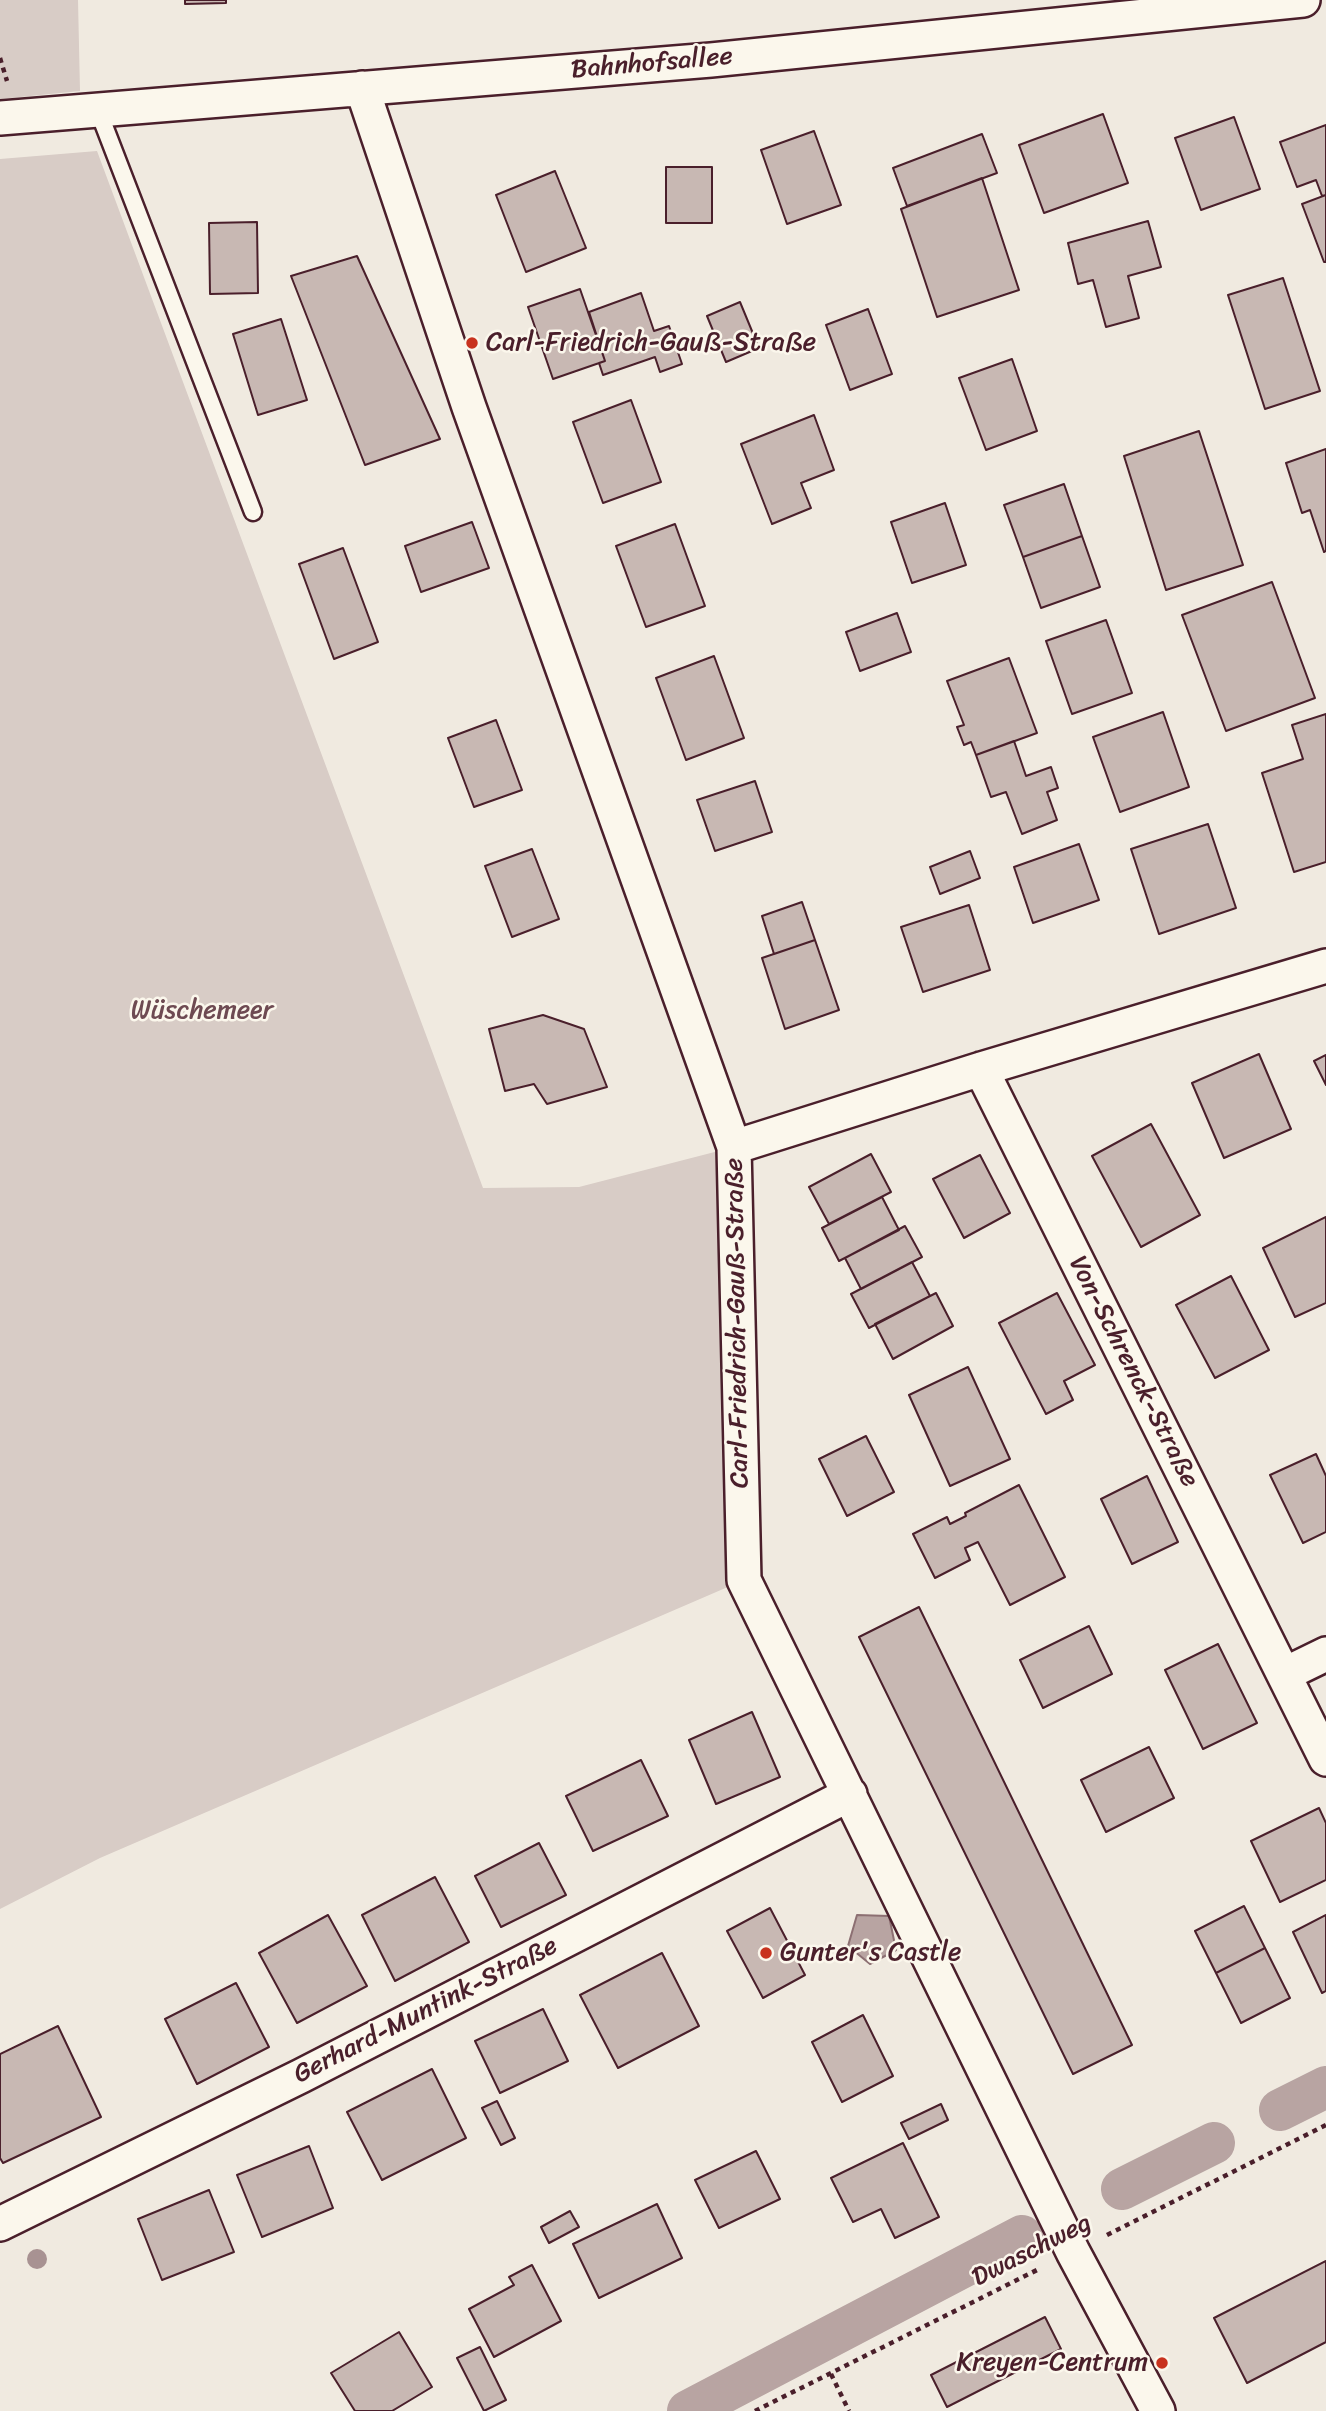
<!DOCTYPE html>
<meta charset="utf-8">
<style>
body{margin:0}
canvas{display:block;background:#f0eae0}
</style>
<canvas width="1326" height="2411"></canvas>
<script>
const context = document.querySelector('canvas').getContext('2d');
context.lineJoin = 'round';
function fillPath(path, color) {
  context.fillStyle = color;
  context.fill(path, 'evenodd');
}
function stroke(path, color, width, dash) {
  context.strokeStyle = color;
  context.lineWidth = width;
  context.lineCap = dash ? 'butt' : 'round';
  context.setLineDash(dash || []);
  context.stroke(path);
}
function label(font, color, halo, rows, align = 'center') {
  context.font = font + ' Sriracha,sans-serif';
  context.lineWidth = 5;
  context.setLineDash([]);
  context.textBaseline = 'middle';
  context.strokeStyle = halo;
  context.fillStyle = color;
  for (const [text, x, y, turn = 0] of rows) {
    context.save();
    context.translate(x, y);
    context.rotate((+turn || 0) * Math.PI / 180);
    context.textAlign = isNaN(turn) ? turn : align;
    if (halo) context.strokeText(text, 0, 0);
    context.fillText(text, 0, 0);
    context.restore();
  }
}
fillPath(new Path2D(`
 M0 0H78L80 91 0 99Z
 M97 151 483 1188 579 1187 734 1147 744 1580 100 1858 0 1909V159Z`), '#d8ccc6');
const water = new Path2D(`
 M857 1915 889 1916 896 1950 870 1964 848 1946Z`);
fillPath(water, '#b8a4a2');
stroke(water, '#8c6f72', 2);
stroke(new Path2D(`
 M1280 2110 1326 2087
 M1122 2189 1214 2143
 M688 2411 1022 2236`), '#b8a4a2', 42);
const building = new Path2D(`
 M185 0H226V3L185 4Z
 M1103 114 1128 183 1044 213 1019 145Z
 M1234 117 1260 189 1201 210 1175 138Z
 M1326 125V195L1322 196 1316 180 1297 187 1280 142Z
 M814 131 841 205 787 224 761 150Z
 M982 134 997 173 907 206 893 168Z
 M666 167H712V223H666Z
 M555 171 586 248 526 272 496 195Z
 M982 178 1019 290 937 317 901 209Z
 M1326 195V262H1324L1302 204Z
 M1148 221 1161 267 1128 276 1139 318 1106 327 1093 280 1078 284 1068 243Z
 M257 222 258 293 210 294 209 223Z
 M357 256 440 439 365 465 291 276Z
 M1283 278 1320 391 1265 409 1228 295Z
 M580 289 605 361 553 379 528 307Z
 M641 293 654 331 669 326 682 364 660 372 655 357 603 375 599 363 605 361 589 312Z
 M740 302 759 348 726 362 707 316Z
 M868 309 892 374 850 390 826 325Z
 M281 319 307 400 258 415 233 334Z
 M1012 359 1037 431 986 450 959 378Z
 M631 400 661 482 603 503 573 422Z
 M814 415 834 470 801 483 811 508 772 524 741 444Z
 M1199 431 1243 565 1166 590 1124 456Z
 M1326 449V551L1324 552 1310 510 1302 513 1286 463Z
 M1064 484 1082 536 1023 557 1004 505Z
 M945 503 966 565 912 583 891 522Z
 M472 522 489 568 421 592 405 546Z
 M675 524 705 606 646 627 616 546Z
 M1082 536 1100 587 1041 608 1023 557Z
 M343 548 378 642 334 659 299 564Z
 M1272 582 1315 698 1226 731 1182 615Z
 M897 613 911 652 860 671 846 632Z
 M1106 620 1132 693 1072 714 1046 641Z
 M714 656 744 738 686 760 656 678Z
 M1009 658 1037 733 976 755 971 742 964 745 957 727 964 725 947 681Z
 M1163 712 1189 787 1120 812 1093 737Z
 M1326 714V862L1294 872 1262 773 1303 759 1292 725Z
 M496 720 522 790 474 807 448 738Z
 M1014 741 1026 776 1051 767 1058 788 1047 792 1057 820 1022 834 1006 792 991 797 976 755Z
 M755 781 772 832 715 851 697 800Z
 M1208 824 1236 908 1159 934 1131 849Z
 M1079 844 1099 900 1033 923 1014 867Z
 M532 849 559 919 512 937 485 866Z
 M970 851 980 878 940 894 930 867Z
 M802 902 815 940 774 954 762 916Z
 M969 905 990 970 923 992 901 927Z
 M815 940 839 1010 785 1029 762 958Z
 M543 1015 584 1029 607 1087 547 1104 534 1084 505 1091 489 1029Z
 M1259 1054 1291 1129 1224 1158 1192 1083Z
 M1326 1055V1085L1314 1061Z
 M1151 1124 1200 1215 1141 1247 1092 1156Z
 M871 1154 891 1192 829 1224 809 1187Z
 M980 1155 1010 1213 964 1238 933 1179Z
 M882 1197 899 1230 839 1261 822 1228Z
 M1326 1217V1303L1295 1317 1263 1248Z
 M905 1226 922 1257 861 1289 845 1258Z
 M912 1262 930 1296 869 1328 851 1294Z
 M1231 1276 1269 1350 1215 1378 1176 1305Z
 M936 1293 953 1326 893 1359 875 1324Z
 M1057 1293 1095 1365 1064 1381 1073 1400 1046 1414 999 1323Z
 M968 1367 1010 1459 950 1486 909 1395Z
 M866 1436 894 1492 847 1516 819 1459Z
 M1316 1454 1326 1476V1532L1303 1543 1270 1475Z
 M1147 1476 1178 1542 1132 1564 1101 1499Z
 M1019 1485 1065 1577 1010 1605 978 1542 965 1548 970 1560 935 1578 913 1534 947 1517 950 1524 966 1516 965 1513Z
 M919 1607 1132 2045 1073 2074 859 1637Z
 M1089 1626 1112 1674 1043 1708 1020 1660Z
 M1218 1644 1257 1723 1203 1749 1165 1670Z
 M752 1712 780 1777 716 1804 689 1740Z
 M1149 1747 1174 1798 1106 1832 1081 1780Z
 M641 1760 668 1816 593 1851 566 1796Z
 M1319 1808 1326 1823V1880L1280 1902 1251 1841Z
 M539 1843 566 1895 501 1927 475 1876Z
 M435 1877 469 1942 395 1981 362 1915Z
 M1244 1906 1265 1948 1216 1973 1195 1931Z
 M770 1908 805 1975 763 1998 727 1931Z
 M328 1915 367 1986 297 2023 259 1953Z
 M1326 1915V1991L1322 1993 1293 1932Z
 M1265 1948 1290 1998 1241 2023 1216 1973Z
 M662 1953 699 2026 618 2068 580 1995Z
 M236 1983 269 2047 197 2084 165 2019Z
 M543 2009 568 2061 500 2093 475 2041Z
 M863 2015 893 2076 842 2102 812 2042Z
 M58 2026 101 2117 3 2163 0 2158V2054Z
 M432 2069 466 2138 382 2180 347 2112Z
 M497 2101 515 2138 501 2145 482 2108Z
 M941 2104 948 2120 909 2139 901 2123Z
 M903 2143 939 2217 895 2238 881 2209 853 2222 831 2178Z
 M309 2146 333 2208 262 2237 237 2175Z
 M756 2151 780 2199 719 2228 695 2180Z
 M209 2190 234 2252 162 2280 138 2219Z
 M657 2204 682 2258 599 2298 573 2244Z
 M570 2211 579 2227 549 2243 541 2227Z
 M1326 2261V2342L1247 2383 1214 2318Z
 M532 2265 561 2321 494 2357 469 2309 514 2285 509 2277Z
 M1045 2317 1061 2349 947 2407 931 2375Z
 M399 2332 432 2387 392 2411H355L331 2373Z
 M480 2347 506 2400 484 2411 457 2358Z`);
fillPath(building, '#c8b8b3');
stroke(building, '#4a1f2b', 2);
const service = new Path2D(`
 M98 110 253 512`);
const minor = new Path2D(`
 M362 88 469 407 734 1147 744 1580 1073 2252 1158 2411
 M0 118 711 60 1303 0
 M981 1069 1326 1759
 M734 1147 981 1069 1326 966
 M1285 1674 1326 1654
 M0 2224 301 2076 850 1794`);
stroke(service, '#4a1f2b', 21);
stroke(minor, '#4a1f2b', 38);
stroke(new Path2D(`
 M0 58 7 81
 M1107 2235 1326 2125
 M831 2374 849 2411
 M755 2411 1039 2269`), '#4a1f2b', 4.5, [5, 5]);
stroke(service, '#fbf7ec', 16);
stroke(minor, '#fbf7ec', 33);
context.fillStyle = '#a89292';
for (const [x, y] of [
 [37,2259]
]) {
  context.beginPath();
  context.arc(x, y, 10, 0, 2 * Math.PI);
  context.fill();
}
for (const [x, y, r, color] of [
 [472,343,7,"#c8321e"],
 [766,1953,7,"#c8321e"],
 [1162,2363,7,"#c8321e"]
]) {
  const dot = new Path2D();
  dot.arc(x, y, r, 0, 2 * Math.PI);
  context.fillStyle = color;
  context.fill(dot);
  stroke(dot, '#fbf7ec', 2.5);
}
label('26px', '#4a1f2b', '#fbf7ec', [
 ["Bahnhofsallee",652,64,-5],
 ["Carl-Friedrich-Gauß-Straße",738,1323,-91],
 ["Von-Schrenck-Straße",1133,1372,63],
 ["Gerhard-Muntink-Straße",426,2011,-27],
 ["Dwaschweg",1032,2251,-27]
]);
label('26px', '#4a1f2b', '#fbf7ec', [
 ["Carl-Friedrich-Gauß-Straße",486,343],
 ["Gunter's Castle",780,1953],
 ["Kreyen-Centrum",1148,2363,"right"]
], 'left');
label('26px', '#6e4a52', '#fbf7ec', [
 ["Wüschemeer",202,1011]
]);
</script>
